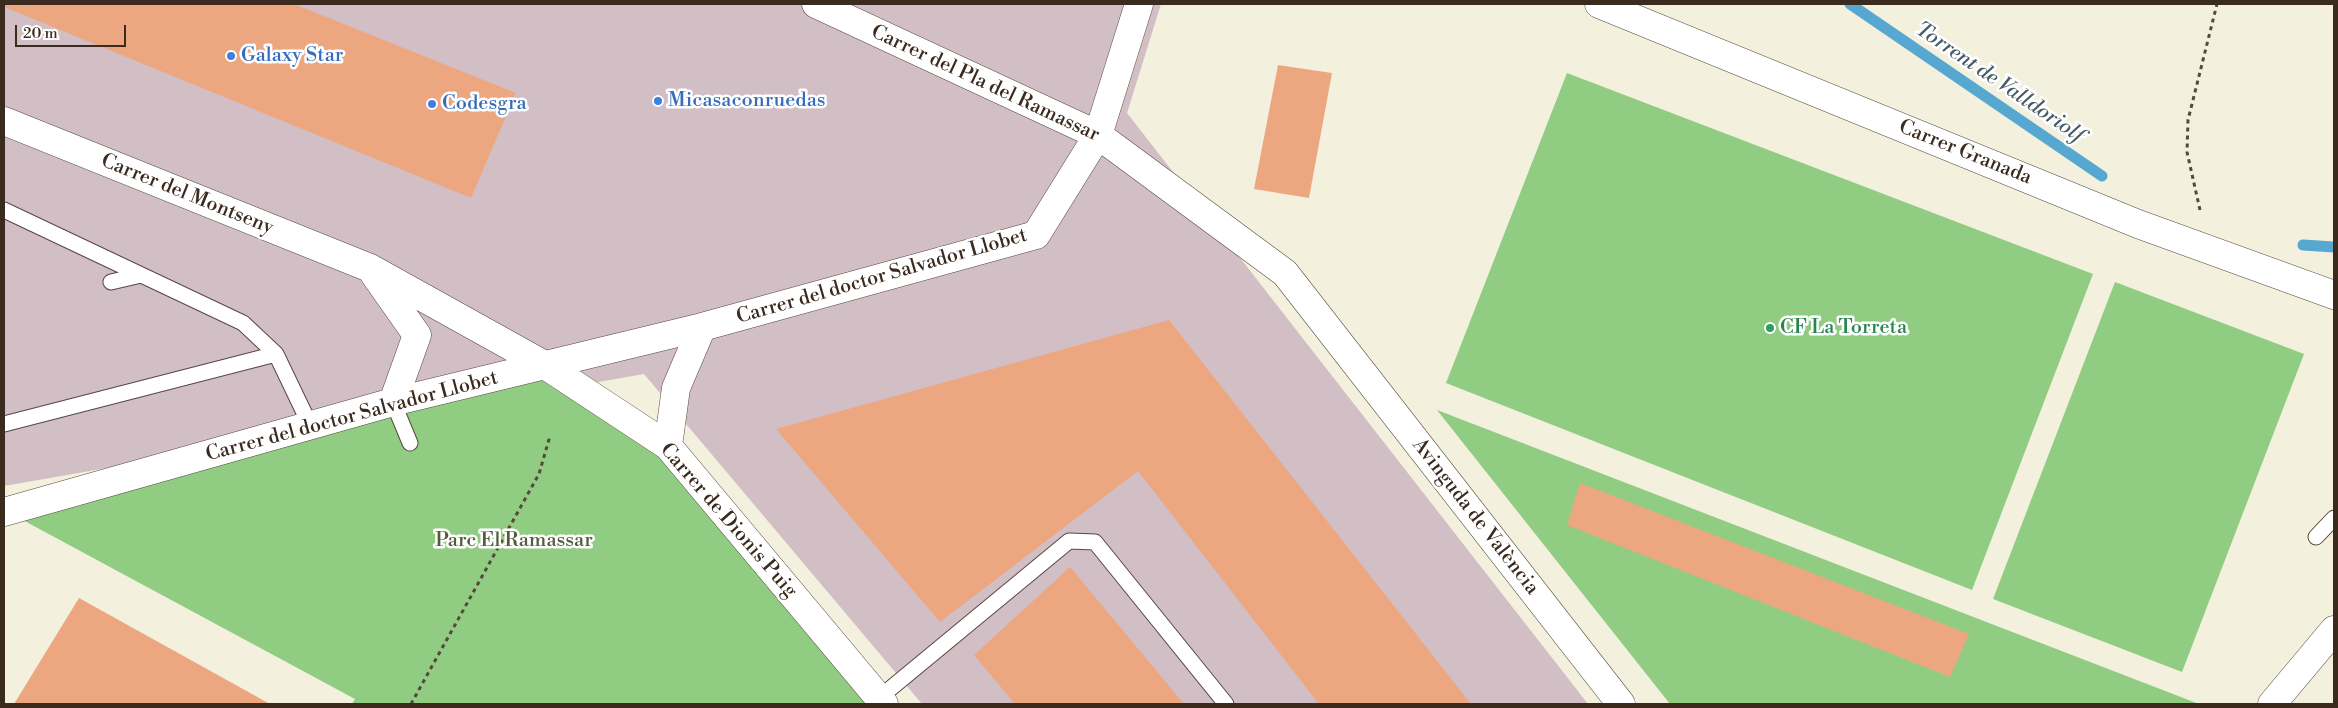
<!DOCTYPE html>
<meta charset="utf-8">
<style>
body{margin:0}
#map{position:relative;width:2338px;height:708px;overflow:hidden;background:#f3f0de;font-family:"Libre Bodoni",serif}
canvas{display:block}
.frame{position:absolute;inset:0;border:5px solid #3b2a1e;pointer-events:none}
.scale{position:absolute;left:15px;top:25px;width:111px;height:22px;box-sizing:border-box;border:2px solid #3b2a1e;border-top:0;padding-left:6px;font-size:15px;line-height:18px;white-space:nowrap;color:#3b2a1e;-webkit-text-stroke:4px #fff;paint-order:stroke}
</style>
<div id="map">
<canvas width="2338" height="708"></canvas>
<div class="frame"></div>
<div class="scale">20 m</div>
</div>
<script>
const context = document.querySelector('canvas').getContext('2d');
context.lineJoin = 'round';
function fillPath(path, color) {
  context.fillStyle = color;
  context.fill(path, 'evenodd');
}
function stroke(path, color, width, dash) {
  context.strokeStyle = color;
  context.lineWidth = width;
  context.lineCap = dash ? 'butt' : 'round';
  context.setLineDash(dash || []);
  context.stroke(path);
}
function label(font, color, halo, rows, align = 'center') {
  context.font = font + ' "Libre Bodoni",serif';
  context.lineWidth = 5;
  context.setLineDash([]);
  context.textBaseline = 'middle';
  context.strokeStyle = halo;
  context.fillStyle = color;
  for (const [text, x, y, turn = 0] of rows) {
    context.save();
    context.translate(x, y);
    context.rotate((+turn || 0) * Math.PI / 180);
    context.textAlign = isNaN(turn) ? turn : align;
    if (halo) context.strokeText(text, 0, 0);
    context.fillText(text, 0, 0);
    context.restore();
  }
}
fillPath(new Path2D(`
 M4 4H1161L1127 113 1588 704H922L644 374 4 486Z`), '#d2bec5');
fillPath(new Path2D(`
 M1567 73 2093 274 1972 590 1446 383Z
 M2115 282 2304 354 2182 672 1993 599Z
 M548 367 668 446 884 704H352L355 699 6 511Z
 M1437 410 2199 704H1670Z`), '#90cd82');
stroke(new Path2D(`
 M1850 4 2102 176
 M2303 245 2334 247`), '#56a8d1', 11);
fillPath(new Path2D(`
 M4 4H294L516 93 471 198 4 7Z
 M1278 65 1332 73 1309 198 1254 189Z
 M1169 320 1471 704H1319L1138 471 940 622 776 429Z
 M1580 483 1969 634 1950 677 1567 525Z
 M1070 567 1184 704H1015L974 655Z
 M79 598 270 704H14Z`), '#eda780');
const lane = new Path2D(`
 M4 210 243 323 276 354
 M111 282 141 275
 M393 402 410 443
 M4 424 276 354 310 425
 M2316 537 2334 518
 M879 698 1069 541 1095 542 1226 704`);
const street = new Path2D(`
 M816 4 1098 135 1285 273 1621 704
 M1599 4 2138 224 2334 295
 M4 121 370 268 548 367 668 446 884 704
 M374 274 417 335 393 402
 M668 446 676 388 702 327
 M4 512 393 402 702 327 1036 235 1098 135 1139 4
 M2272 704 2334 630`);
stroke(lane, '#57483b', 17);
stroke(street, '#57483b', 29);
stroke(new Path2D(`
 M2200 210 2187 152 2188 120 2217 4
 M411 704 539 474 550 436`), '#57483b', 3, [4, 4]);
stroke(lane, '#fff', 15);
stroke(street, '#fff', 28);
for (const [x, y, r, color] of [
 [231,56,5,"#3f7fe0"],
 [658,101,5,"#3f7fe0"],
 [432,104,5,"#3f7fe0"],
 [1770,328,5,"#2e9e5b"]
]) {
  const dot = new Path2D();
  dot.arc(x, y, r, 0, 2 * Math.PI);
  context.fillStyle = color;
  context.fill(dot);
  stroke(dot, '#fff', 2);
}
label('20px', '#366cbe', '#fff', [
 ["Galaxy Star",241,56],
 ["Micasaconruedas",668,101],
 ["Codesgra",442,104]
], 'left');
label('20px', '#3b2a1e', '#fff', [
 ["Carrer del Pla del Ramassar",985,84,25],
 ["Carrer Granada",1965,153,22],
 ["Carrer del Montseny",187,195,22],
 ["Carrer del doctor Salvador Llobet",882,277,-16],
 ["Carrer del doctor Salvador Llobet",352,417,-15],
 ["Avinguda de València",1475,517,52],
 ["Carrer de Dionis Puig",728,521,49]
]);
label('20px', '#27864d', '#fff', [
 ["CF La Torreta",1780,328]
], 'left');
label('20px', '#545b3c', '#fff', [
 ["Parc El Ramassar",514,541]
]);
label('italic 21px', '#465c66', '#fff', [
 ["Torrent de Valldoriolf",1999,83,34]
]);
</script>
